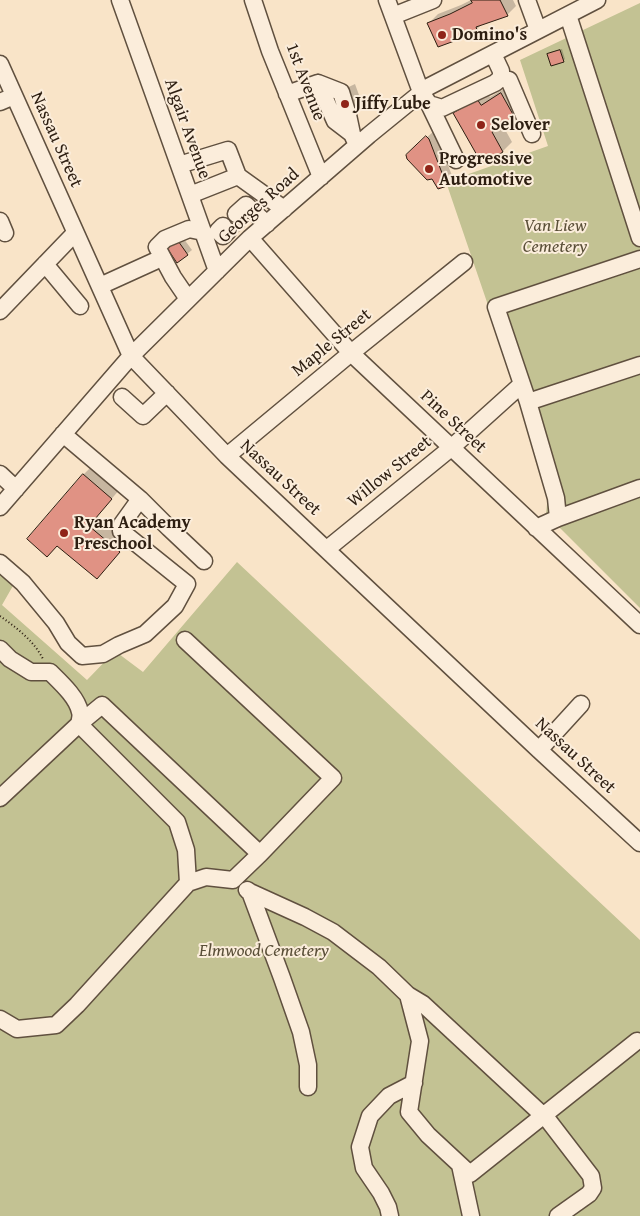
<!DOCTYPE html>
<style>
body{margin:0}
canvas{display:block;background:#f9e4c8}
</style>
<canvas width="640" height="1216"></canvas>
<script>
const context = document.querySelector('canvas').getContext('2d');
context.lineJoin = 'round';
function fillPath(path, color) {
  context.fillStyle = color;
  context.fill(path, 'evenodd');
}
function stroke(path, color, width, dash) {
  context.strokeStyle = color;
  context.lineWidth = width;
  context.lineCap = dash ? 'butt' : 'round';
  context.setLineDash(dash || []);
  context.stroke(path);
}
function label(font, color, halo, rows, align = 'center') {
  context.font = font + ' "Gentium Book Plus",serif';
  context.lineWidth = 4;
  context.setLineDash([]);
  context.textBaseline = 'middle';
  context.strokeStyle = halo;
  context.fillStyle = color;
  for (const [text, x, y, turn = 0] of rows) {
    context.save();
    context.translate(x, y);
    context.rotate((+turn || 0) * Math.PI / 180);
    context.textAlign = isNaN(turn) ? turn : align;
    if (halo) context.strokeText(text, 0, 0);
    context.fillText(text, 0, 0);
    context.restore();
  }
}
fillPath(new Path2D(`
 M640 3V608L546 514 549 484 446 182 548 146 520 60Z
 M237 562 640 940V1216H0V573L14 584 2 605 87 680 115 651 143 672Z`), '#c3c293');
fillPath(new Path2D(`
 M471 0H513L516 6 507 15 483 23 477 29 471 31 467 34 429 23 438 14 461 5Z
 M562 49 565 59 563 61 549 54 551 52Z
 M355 84 363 106 358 110 339 117 332 97 336 93Z
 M511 85 524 108 515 117 502 124 512 142 503 151 482 162 454 113 463 104 487 91 490 97Z
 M434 131 435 132 453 178 446 185 415 148Z
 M181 235 192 250 187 254 167 245Z
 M93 465 120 489 97 516 128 542 106 568 58 545 28 539 84 474Z`), '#0003');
const building = new Path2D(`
 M471 0H500L508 16 476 27 477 30 467 33 468 36 438 47 427 23 450 14 472 3Z
 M560 50 564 62 551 66 547 54Z
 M501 93 515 118 492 132 503 152 482 164 453 113 477 99 481 105Z
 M426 136 429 139 447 186 438 189 432 179 427 180 407 159 406 155Z
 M176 238 188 255 177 263 165 245Z
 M83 474 112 499 89 526 120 552 97 579 57 546 47 557 27 539Z`);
fillPath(building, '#e09284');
stroke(building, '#2d1e11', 1);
stroke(new Path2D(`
 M228 231 241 220`), '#d0bca3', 16, [16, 8]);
const minor = new Path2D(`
 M120 0 217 271
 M253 0 270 51 321 177
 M387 0 421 92 429 104 442 108 495 83 501 78V71L493 54
 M527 0 538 30
 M568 15 640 238
 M393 16 433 0
 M0 64 131 356 227 456 539 750 640 843
 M501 78 509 80 532 134
 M318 83 341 92 348 115 352 134
 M287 94 318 83 335 121 352 134 357 145
 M0 102 14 96
 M429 104 456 160
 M179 165 228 150 238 176 284 209
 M190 195 238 176
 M236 214 246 205 267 224
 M0 221 5 233
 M223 226 218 231 223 236 228 231
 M250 238 351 353 640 625
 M45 264 80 306
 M100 286 155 261
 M188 299 173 277 157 247 165 239 189 229 203 232
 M0 311 75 233
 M122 397 143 416 167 393
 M528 402 640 365
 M63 434 140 499 169 528 204 561
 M227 456 351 353 464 262
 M0 474 16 489
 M0 507 131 356 250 238 369 135 428 87 597 0
 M558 518 640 488
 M536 528 558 518 556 498 528 402 496 307 640 259
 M327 549 451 448 522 384
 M0 563 23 583 56 623 68 643 82 656 103 654 119 645 145 634 175 606 187 584 121 531 122 524 140 499
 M0 649 10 659 31 672H50C60 682 77 697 80 712 81 715 80 720 79 724L177 822 186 850 188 883
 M539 750 581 704
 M0 798 79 724 102 705 260 854
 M247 890 250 892 282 978 301 1032 308 1065V1087
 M250 892 305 917 333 932 379 967 408 995 420 1041 409 1112 428 1135 470 1174 637 1041
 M408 995 423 1004 548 1120 591 1176 593 1188 589 1194 558 1216
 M0 1019 17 1029 56 1025 77 1005 188 883 206 877 233 880 260 854 333 778 185 640
 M460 1165 471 1216
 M390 1216 388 1207 381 1193 364 1168 360 1147 370 1116 389 1096 414 1083`);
stroke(minor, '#60503f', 19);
stroke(new Path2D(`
 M0 616C17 628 34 641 43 659`), '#2d1e11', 2, [1, 2.5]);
stroke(minor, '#fbeddb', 16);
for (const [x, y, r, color] of [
 [442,35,5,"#8f2418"],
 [345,104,5,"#8f2418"],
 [481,125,5,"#8f2418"],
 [429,169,5,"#8f2418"],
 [64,533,5,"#8f2418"]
]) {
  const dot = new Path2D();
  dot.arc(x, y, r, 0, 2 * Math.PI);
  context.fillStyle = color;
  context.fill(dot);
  stroke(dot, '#fbeddb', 2);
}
label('bold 18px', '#2d1e11', '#fbeddb', [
 ["Domino's",452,35],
 ["Jiffy Lube",355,104],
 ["Selover",491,125],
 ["Progressive",439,159],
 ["Automotive",439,180],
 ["Ryan Academy",74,523],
 ["Preschool",74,544]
], 'left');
label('18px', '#2d1e11', '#fbeddb', [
 ["1st Avenue",305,82,69],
 ["Algair Avenue",187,129,70],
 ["Nassau Street",56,140,66],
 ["Georges Road",259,206,-42],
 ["Maple Street",332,343,-39],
 ["Pine Street",453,422,43],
 ["Willow Street",390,472,-39],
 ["Nassau Street",280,478,43],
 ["Nassau Street",575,756,43]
]);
label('italic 18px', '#5a4f38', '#fbeddb', [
 ["Van Liew",555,226],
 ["Cemetery",555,247],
 ["Elmwood Cemetery",264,951]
]);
</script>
